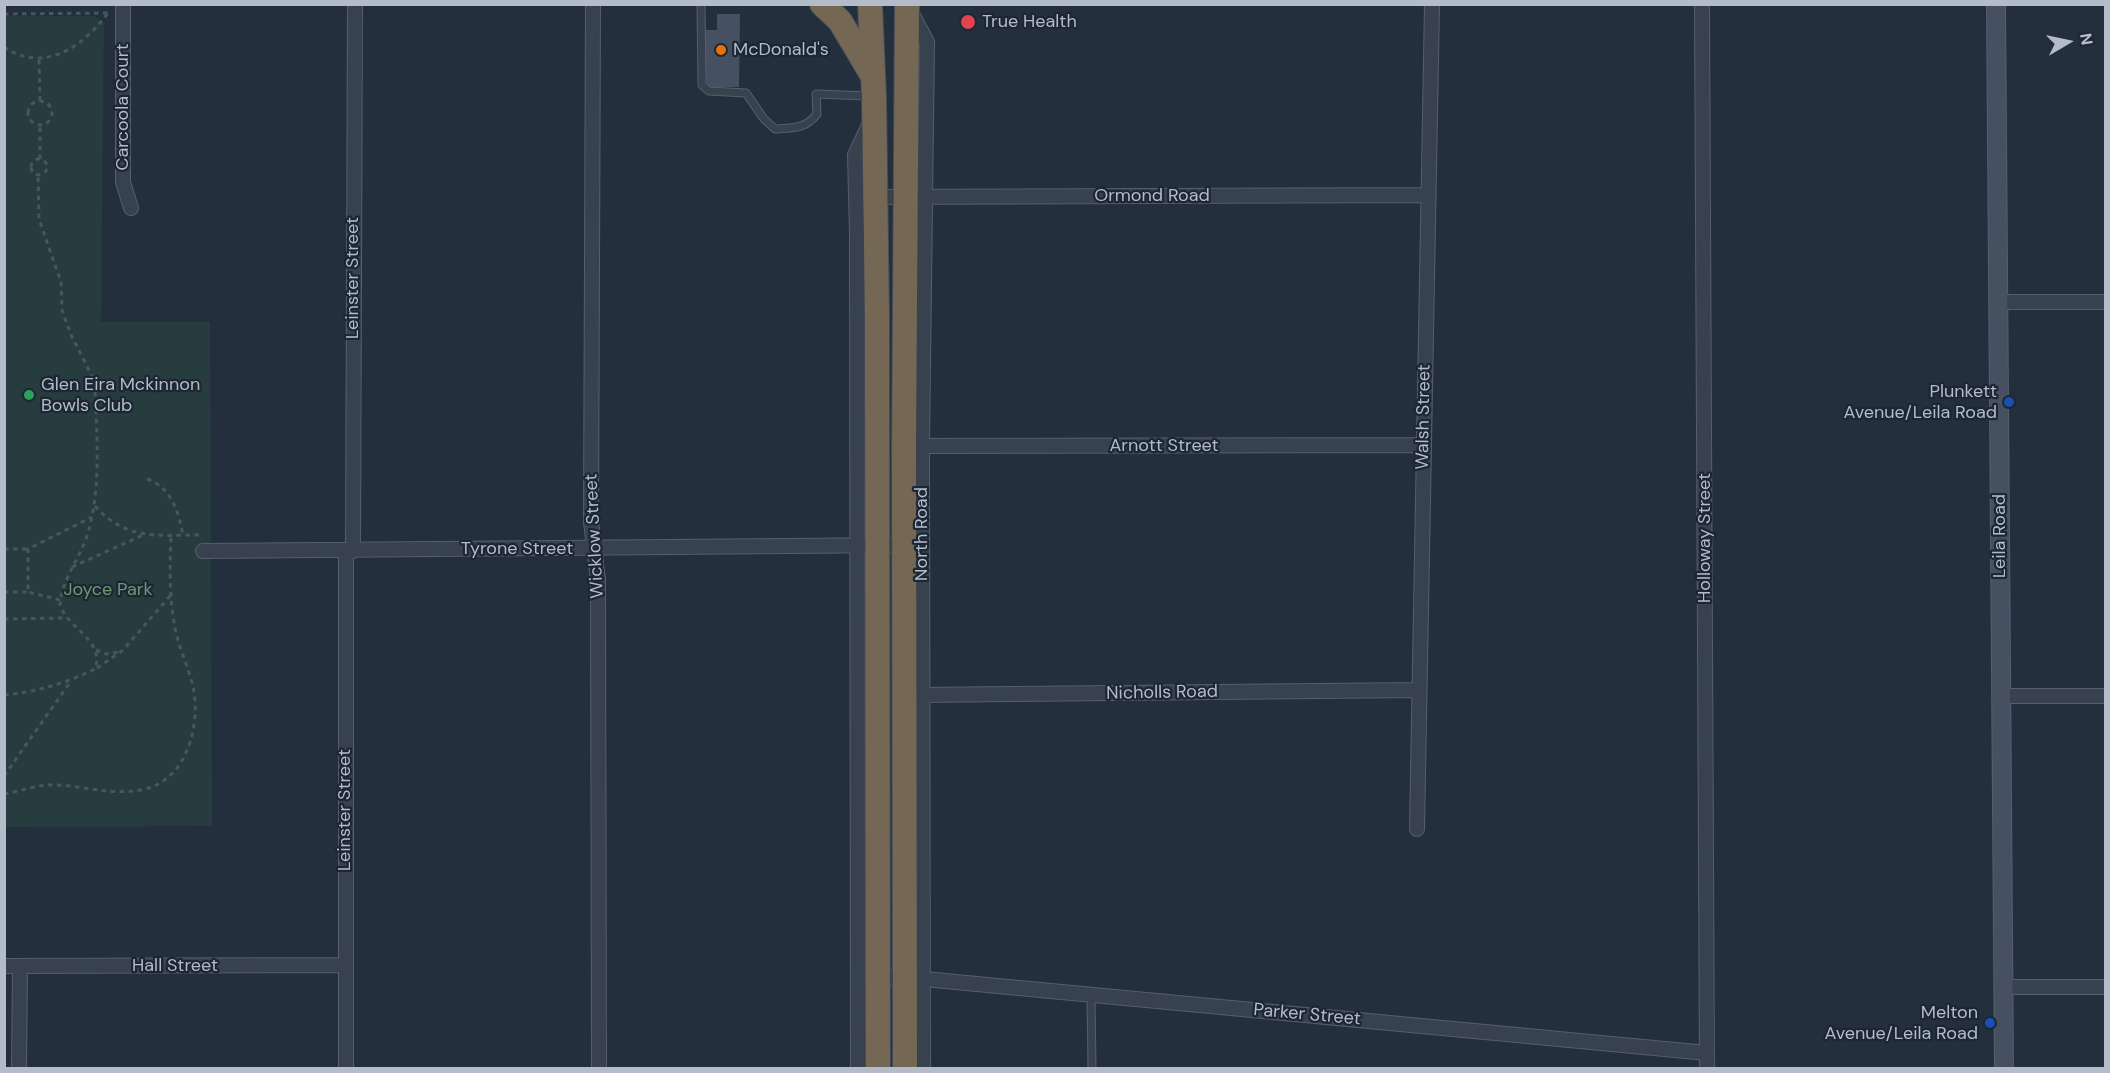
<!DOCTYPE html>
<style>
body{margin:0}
#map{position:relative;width:2110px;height:1073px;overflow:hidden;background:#242f3e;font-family:"DM Sans",sans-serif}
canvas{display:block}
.frame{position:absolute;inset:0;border:6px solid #b4bcc9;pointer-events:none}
.north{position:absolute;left:2038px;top:12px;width:60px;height:60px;-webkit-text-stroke:4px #1d2633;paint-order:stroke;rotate:81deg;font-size:16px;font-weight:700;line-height:24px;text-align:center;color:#b4bcc9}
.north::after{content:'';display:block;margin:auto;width:21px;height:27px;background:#b4bcc9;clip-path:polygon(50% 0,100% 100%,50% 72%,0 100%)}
</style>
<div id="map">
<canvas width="2110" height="1073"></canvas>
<div class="frame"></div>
<div class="north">N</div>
</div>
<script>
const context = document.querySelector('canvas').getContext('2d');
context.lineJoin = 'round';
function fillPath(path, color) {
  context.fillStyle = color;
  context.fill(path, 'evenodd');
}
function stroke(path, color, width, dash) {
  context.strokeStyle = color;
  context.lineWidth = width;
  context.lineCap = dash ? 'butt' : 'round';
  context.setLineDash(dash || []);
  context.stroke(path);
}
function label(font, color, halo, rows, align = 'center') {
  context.font = font + ' "DM Sans",sans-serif';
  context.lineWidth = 4.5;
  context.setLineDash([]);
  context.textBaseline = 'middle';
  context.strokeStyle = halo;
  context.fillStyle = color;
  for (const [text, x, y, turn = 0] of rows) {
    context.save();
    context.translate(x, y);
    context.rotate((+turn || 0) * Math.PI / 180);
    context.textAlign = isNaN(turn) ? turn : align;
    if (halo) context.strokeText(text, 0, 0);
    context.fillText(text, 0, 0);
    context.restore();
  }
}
const green = new Path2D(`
 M 5,16 L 94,16 L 104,23 L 101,322 L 210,322 L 212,826 L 5,827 Z`);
const building = new Path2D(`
 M 717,14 L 740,14 L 739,87 L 708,87 L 704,73 L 704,30 L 717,30 Z`);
const path = new Path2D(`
 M 4,14 L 108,13
 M 4,47 C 44,74 83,47 108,13
 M 39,60 L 40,101
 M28 113a12 12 0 1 1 24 0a12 12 0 1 1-24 0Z
 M 40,159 L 40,125
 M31 167a8 8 0 1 1 16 0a8 8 0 1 1-16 0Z
 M 147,479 C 172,488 178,511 183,535
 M 95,506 C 126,541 159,535 201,535
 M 4,549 L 28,549
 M 72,567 L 143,535
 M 4,592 L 28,592
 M 60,600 L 28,592 L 28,549 L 92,517
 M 4,619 L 61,618 L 64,614
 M 96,650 L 106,654 L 120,652
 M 97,668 L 122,651 L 171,595
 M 4,695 C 37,692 66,683 95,669 C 105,640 68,629 60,605 C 62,578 80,559 88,533 C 101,488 97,438 95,391 L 93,378 L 71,335 L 62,310 L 61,282 L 39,219 L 38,175
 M 4,776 L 71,681
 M 4,794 C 21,791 42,783 59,785 C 88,787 115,796 145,789 C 185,780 200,729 194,692 C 190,668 177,646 174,622 C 169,594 170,564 171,535`);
const lane = new Path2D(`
 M 701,4 L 702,85 L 709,91 L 746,93 L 764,119 L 775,129 C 792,128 806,129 817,114 L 816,94 L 869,96
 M 1091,995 L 1092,1068`);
const street = new Path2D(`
 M 123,4 L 123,182 L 131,208
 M 593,4 L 591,522 L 598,580 L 599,1068
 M 1702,4 L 1707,1068
 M 911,12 L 927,42 L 922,446 L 923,1068
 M 876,197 L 1429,195
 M 1998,302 L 2106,302
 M 913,446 L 1424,445
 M 203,551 L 904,545
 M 346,551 L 346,1068
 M 353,551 L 355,4
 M 914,695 L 1419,690
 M 2002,696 L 2106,696
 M 1417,829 L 1432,4
 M 4,966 L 345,965
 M 877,977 L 924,979 L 1707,1053
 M 2003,987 L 2106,987
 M 19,1068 L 20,966
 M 858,1068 L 857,234 L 855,155 L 870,123`);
const secondary = new Path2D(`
 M 1996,4 L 2004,1068`);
const highway = new Path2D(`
 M 822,4 L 840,21 L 871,73
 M 870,4 L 874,97 L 877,315 L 878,1068
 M 905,1068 L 904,446 L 907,4`);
const markers = [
 [968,22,8,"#e0444e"],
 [721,50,6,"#e8710a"],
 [29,395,6,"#2e9e5b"],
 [2009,402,6,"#1a4fb4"],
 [1990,1023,6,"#1a4fb4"]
];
const poiNames = [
 ["True Health",982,22],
 ["McDonald's",733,50],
 ["Glen Eira Mckinnon",41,385],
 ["Bowls Club",41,406],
 ["Plunkett",1997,392,"right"],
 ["Avenue/Leila Road",1997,413,"right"],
 ["Melton",1978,1013,"right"],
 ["Avenue/Leila Road",1978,1034,"right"]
];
const streetNames = [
 ["Carcoola Court",123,107,-90],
 ["Ormond Road",1152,196],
 ["Leinster Street",353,278,-90],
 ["Walsh Street",1424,417,-89],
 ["Arnott Street",1164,446],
 ["North Road",922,534,-90],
 ["Wicklow Street",595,536,-93],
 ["Leila Road",2000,536,-90],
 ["Holloway Street",1705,538,-90],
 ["Tyrone Street",517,549],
 ["Nicholls Road",1162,693,-1],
 ["Leinster Street",345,810,-90],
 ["Hall Street",175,966],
 ["Parker Street",1307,1015,5]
];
const parkNames = [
 ["Joyce Park",108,590]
];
fillPath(green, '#263c3f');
fillPath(building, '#455162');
stroke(lane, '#565f6c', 9);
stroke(street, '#565f6c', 16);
stroke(secondary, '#565f6c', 20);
stroke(highway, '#434c59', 26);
stroke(path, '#44595c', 3, [4.5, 4.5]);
stroke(lane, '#38414e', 7);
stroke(street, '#38414e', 14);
stroke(secondary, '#465061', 18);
stroke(highway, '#746855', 24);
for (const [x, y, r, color] of markers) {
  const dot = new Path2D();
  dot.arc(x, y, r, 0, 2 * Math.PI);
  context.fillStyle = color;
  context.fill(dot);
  stroke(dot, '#1d2633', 2);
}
label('18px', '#b4bcc9', '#1d2633', poiNames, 'left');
label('18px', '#b4bcc9', '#1d2633', streetNames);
label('18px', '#6b9a76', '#1d2633', parkNames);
</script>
